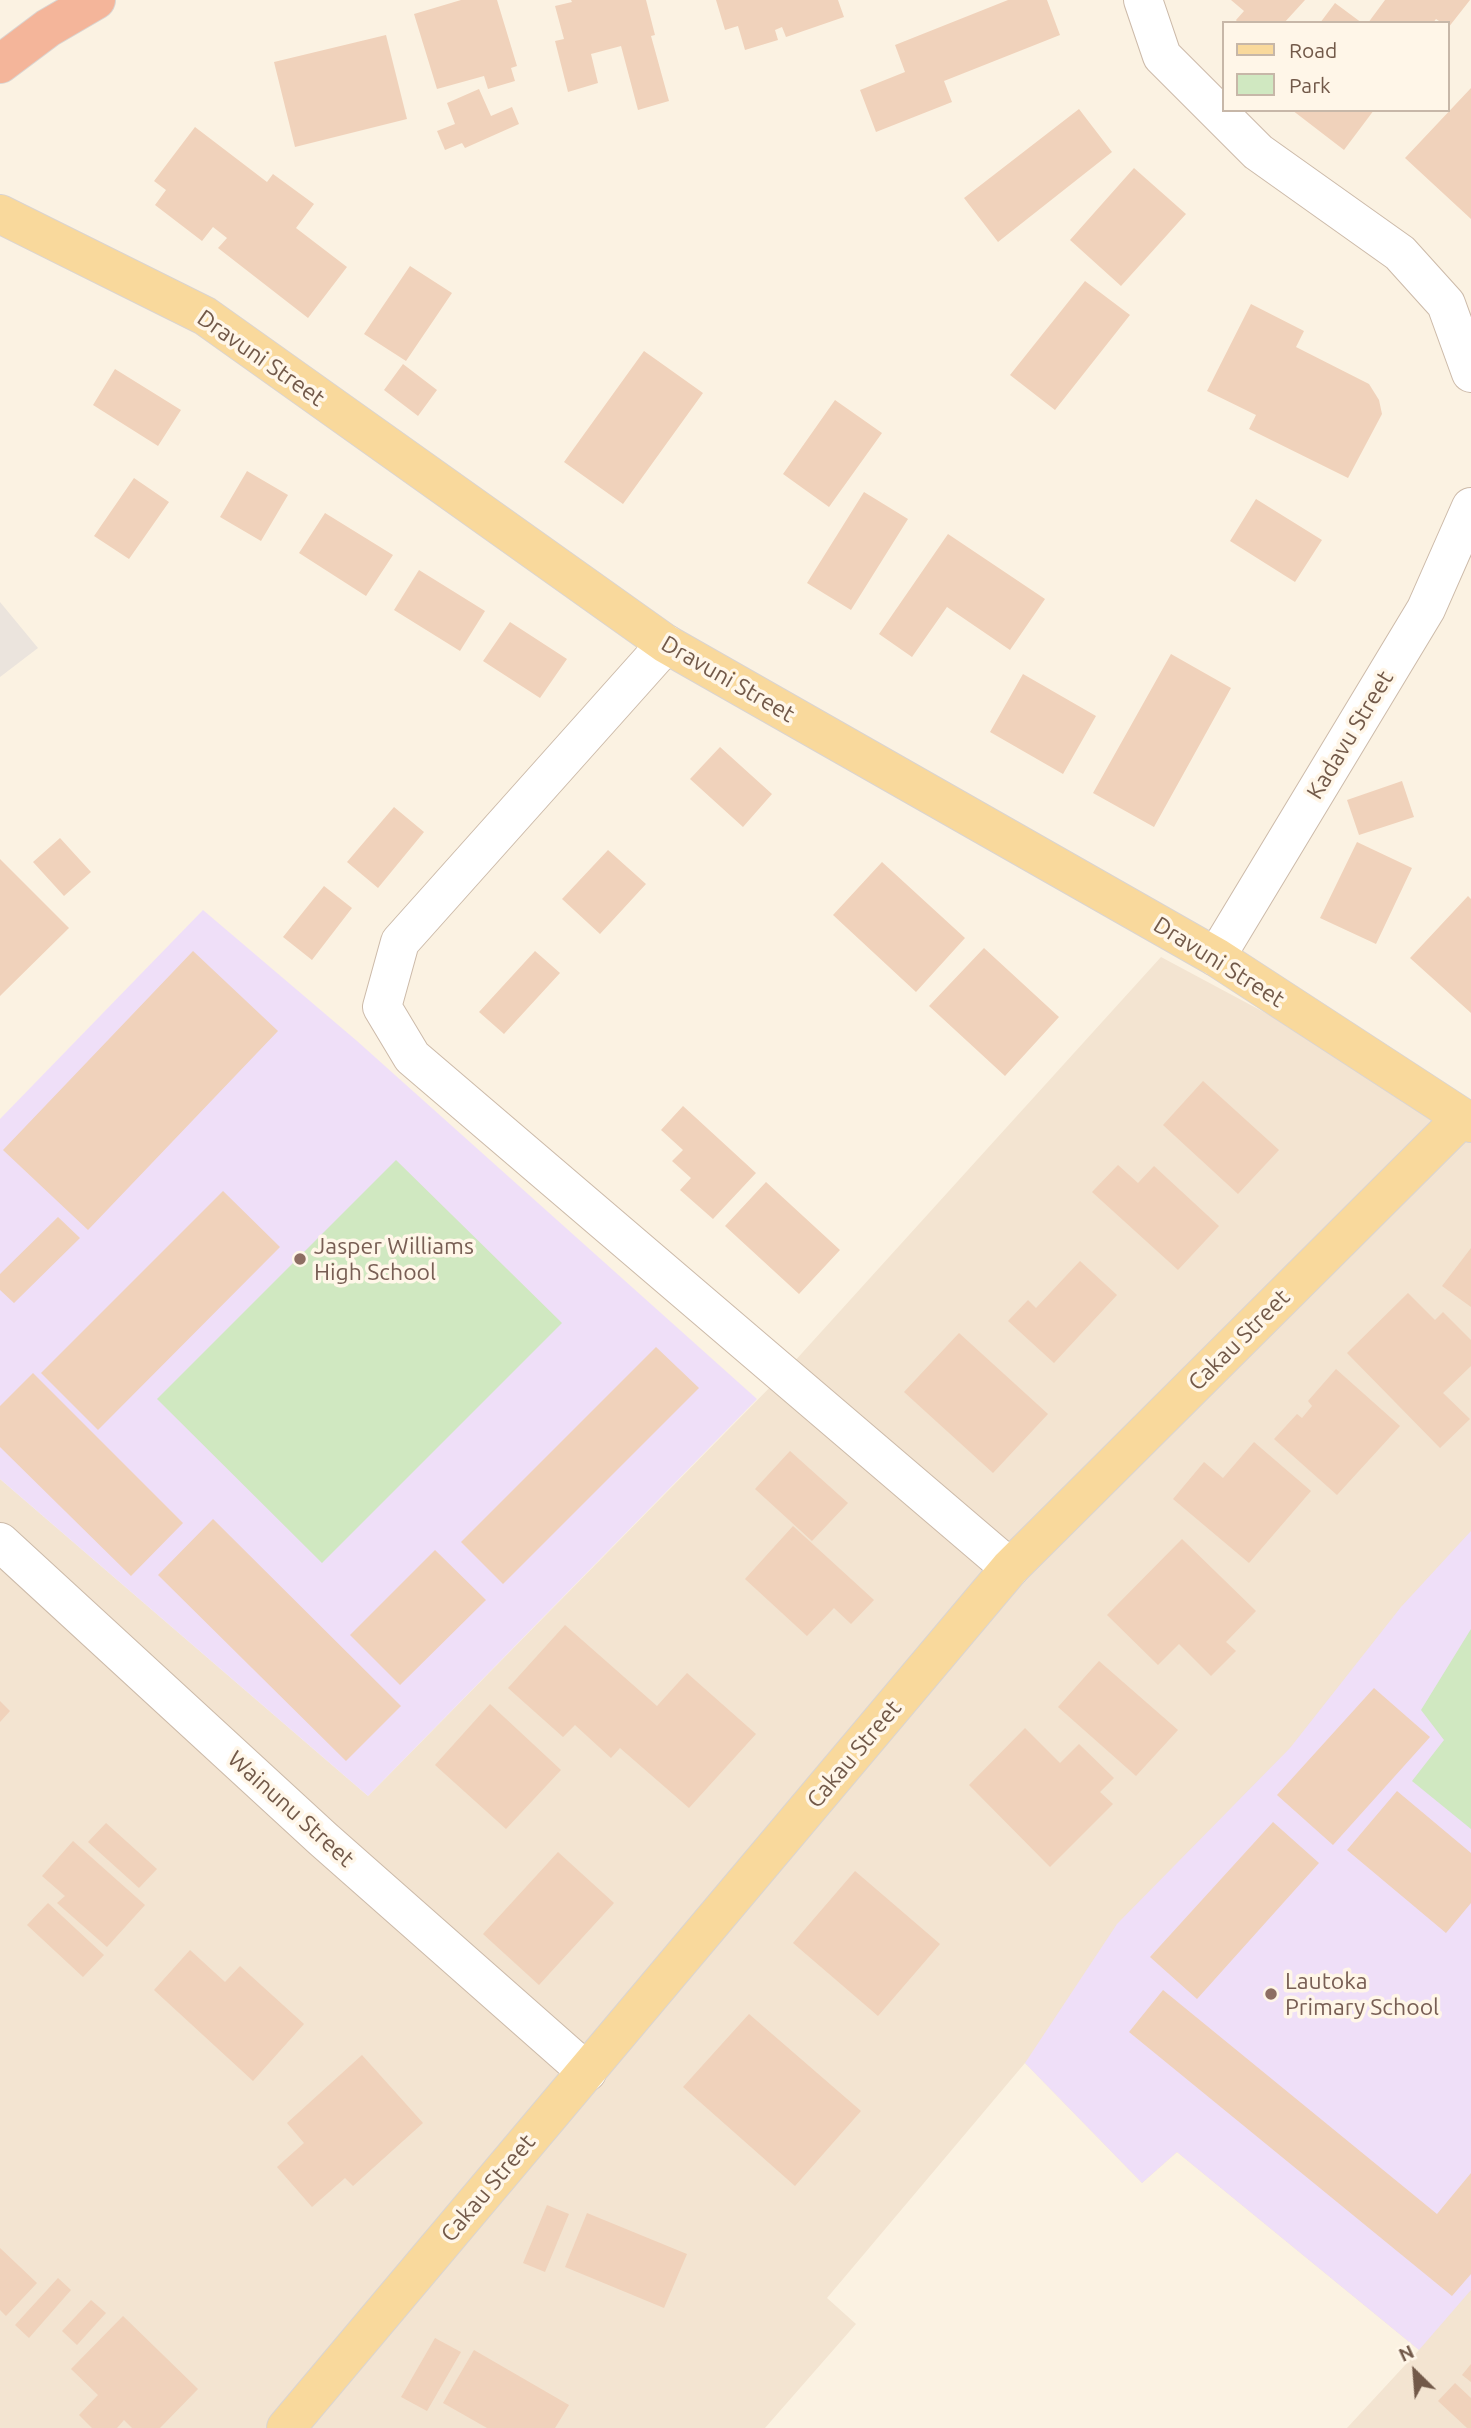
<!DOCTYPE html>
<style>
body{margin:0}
#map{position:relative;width:1471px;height:2428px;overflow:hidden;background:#fbf2e2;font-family:Ubuntu,sans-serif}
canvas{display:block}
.legend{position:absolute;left:1222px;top:21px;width:228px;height:91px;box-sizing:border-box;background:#fff6e8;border:2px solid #c7b7a8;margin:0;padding:9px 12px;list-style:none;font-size:21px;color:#725949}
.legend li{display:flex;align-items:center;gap:14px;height:35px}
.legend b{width:35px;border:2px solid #c7b7a8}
.north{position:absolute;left:1380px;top:2337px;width:70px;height:70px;-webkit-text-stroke:5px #fff6e8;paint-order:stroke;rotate:335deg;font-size:19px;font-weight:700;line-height:28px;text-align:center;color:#725949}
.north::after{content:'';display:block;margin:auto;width:24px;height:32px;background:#725949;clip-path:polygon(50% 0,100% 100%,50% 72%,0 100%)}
</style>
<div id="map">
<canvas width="1471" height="2428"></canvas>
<ul class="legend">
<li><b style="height:9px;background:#f9d99c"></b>Road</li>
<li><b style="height:19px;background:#d0e8c1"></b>Park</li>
</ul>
<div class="north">N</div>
</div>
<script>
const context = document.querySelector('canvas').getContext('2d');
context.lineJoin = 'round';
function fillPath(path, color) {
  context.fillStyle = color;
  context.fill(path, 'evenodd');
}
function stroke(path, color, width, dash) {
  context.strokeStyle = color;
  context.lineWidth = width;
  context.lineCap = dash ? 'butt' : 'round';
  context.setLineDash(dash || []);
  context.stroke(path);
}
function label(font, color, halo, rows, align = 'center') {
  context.font = font + ' Ubuntu,sans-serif';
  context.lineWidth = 7;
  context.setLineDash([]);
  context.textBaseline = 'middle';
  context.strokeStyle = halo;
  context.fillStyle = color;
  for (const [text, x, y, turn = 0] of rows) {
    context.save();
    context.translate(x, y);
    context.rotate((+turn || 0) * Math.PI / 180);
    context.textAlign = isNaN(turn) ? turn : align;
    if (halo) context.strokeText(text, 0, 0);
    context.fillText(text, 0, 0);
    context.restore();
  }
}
const residential = new Path2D(`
 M 1161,957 L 1471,1123 L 1471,2428 L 1347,2428 L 1419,2350 L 1177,2152 L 1142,2183 L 1025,2063 L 827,2298 L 856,2324 L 765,2428 L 0,2428 L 0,1479 L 368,1796 L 783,1374 Z`);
const industrial = new Path2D(`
 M 0,602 L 38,648 L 0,677 Z`);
const education = new Path2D(`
 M 203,910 L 357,1041 L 757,1399 L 368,1796 L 0,1479 L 0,1119 Z
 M 1471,1531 L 1471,2290 L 1419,2350 L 1177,2152 L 1142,2183 L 1025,2063 L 1117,1924 L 1290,1748 L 1401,1607 Z`);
const green = new Path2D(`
 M 396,1160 L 562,1323 L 322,1563 L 157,1399 Z
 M 1471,1629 L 1471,1829 L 1412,1781 L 1444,1740 L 1421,1710 Z`);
const building = new Path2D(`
 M 461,0 L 497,0 L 517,66 L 511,68 L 515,81 L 488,89 L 484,76 L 437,89 L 414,14 Z
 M 571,0 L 646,0 L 655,35 L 651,36 L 669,101 L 638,110 L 621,46 L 591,54 L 598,83 L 568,92 L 555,41 L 564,39 L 555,6 L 572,2 Z
 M 716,0 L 838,0 L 844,17 L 786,37 L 782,27 L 775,30 L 778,40 L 745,50 L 738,26 L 725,30 Z
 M 1008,0 L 1047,0 L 1060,35 L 944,81 L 952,102 L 876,132 L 860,90 L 905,72 L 895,45 Z
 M 1231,0 L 1305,0 L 1284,23 L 1238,23 L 1236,20 L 1244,11 Z
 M 1385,0 L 1470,0 L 1448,28 L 1448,23 L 1442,23 L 1436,19 L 1433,23 L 1368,23 Z
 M 1335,3 L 1362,23 L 1320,23 Z
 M 386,35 L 407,119 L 295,147 L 274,62 Z
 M 1471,88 L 1471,219 L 1405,158 Z
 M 479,89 L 491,116 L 512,107 L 519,124 L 465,148 L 462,143 L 445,150 L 437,131 L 455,124 L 447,103 Z
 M 1079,109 L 1112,152 L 998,242 L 964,198 Z
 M 1292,110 L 1374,110 L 1344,150 Z
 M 195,127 L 267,182 L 273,174 L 314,204 L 296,228 L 347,267 L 308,318 L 218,248 L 227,238 L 213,227 L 202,241 L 155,205 L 166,190 L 154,181 Z
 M 1134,168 L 1186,214 L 1121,286 L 1070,240 Z
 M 410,266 L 452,293 L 406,361 L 364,334 Z
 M 1085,281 L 1130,315 L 1055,410 L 1010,375 Z
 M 1251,304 L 1304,331 L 1296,347 L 1369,384 L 1379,400 L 1382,414 L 1348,478 L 1249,429 L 1256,415 L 1207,391 Z
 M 644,351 L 703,393 L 623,504 L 564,462 Z
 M 403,364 L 437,390 L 418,416 L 384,390 Z
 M 115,369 L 181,410 L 158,446 L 93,405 Z
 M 835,400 L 882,433 L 829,507 L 783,474 Z
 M 247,471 L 288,495 L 261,541 L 220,517 Z
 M 134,478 L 169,502 L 129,559 L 94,536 Z
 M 864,492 L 908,519 L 851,610 L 807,583 Z
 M 1256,499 L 1322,540 L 1295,582 L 1230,541 Z
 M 325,513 L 393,555 L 366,596 L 299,553 Z
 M 948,534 L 1045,599 L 1010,650 L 947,607 L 912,657 L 879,634 Z
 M 419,570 L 485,611 L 460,651 L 394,610 Z
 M 510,622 L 567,659 L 540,698 L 483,661 Z
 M 1171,654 L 1231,688 L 1154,827 L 1093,793 Z
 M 1023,674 L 1096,716 L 1063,774 L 990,732 Z
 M 720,747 L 772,794 L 743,827 L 690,779 Z
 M 1402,781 L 1414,817 L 1359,835 L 1347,800 Z
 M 394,807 L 424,832 L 378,888 L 347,862 Z
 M 60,838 L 91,872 L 64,896 L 33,862 Z
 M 1357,842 L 1412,868 L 1376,944 L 1320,918 Z
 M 608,850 L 646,884 L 600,934 L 562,899 Z
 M 0,859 L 69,928 L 0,996 Z
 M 882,862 L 965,938 L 916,992 L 833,915 Z
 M 324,886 L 352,908 L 312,960 L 283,937 Z
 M 1468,896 L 1471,899 L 1471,1013 L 1410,958 Z
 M 984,948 L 1059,1017 L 1005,1076 L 929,1006 Z
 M 193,951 L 278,1031 L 88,1230 L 3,1150 Z
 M 535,951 L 560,973 L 504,1034 L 479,1012 Z
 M 1203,1081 L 1279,1150 L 1238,1194 L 1163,1125 Z
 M 683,1106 L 756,1173 L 713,1219 L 680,1190 L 691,1178 L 672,1161 L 683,1150 L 661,1130 Z
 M 1118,1165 L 1138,1183 L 1154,1166 L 1219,1226 L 1178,1270 L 1092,1192 Z
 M 766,1182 L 840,1250 L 799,1294 L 725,1226 Z
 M 223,1191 L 280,1247 L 98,1430 L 41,1373 Z
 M 58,1217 L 80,1238 L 14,1303 L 0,1290 L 0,1274 Z
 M 1471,1248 L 1471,1307 L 1442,1286 Z
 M 1080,1261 L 1117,1295 L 1054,1363 L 1008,1321 L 1028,1300 L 1036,1308 Z
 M 1408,1293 L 1435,1320 L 1443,1312 L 1471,1340 L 1471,1366 L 1443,1393 L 1470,1419 L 1440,1448 L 1347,1353 Z
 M 959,1333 L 1048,1414 L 993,1473 L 904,1392 Z
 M 656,1347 L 699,1388 L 503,1584 L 461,1542 Z
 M 1336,1369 L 1400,1426 L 1337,1495 L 1274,1439 L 1297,1414 L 1302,1418 L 1312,1406 L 1308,1401 Z
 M 33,1373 L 183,1523 L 131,1576 L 0,1447 L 0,1406 Z
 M 1254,1442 L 1311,1491 L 1249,1563 L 1173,1499 L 1204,1462 L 1223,1478 Z
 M 790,1451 L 848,1503 L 812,1541 L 755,1489 Z
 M 213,1519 L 401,1706 L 346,1761 L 158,1575 Z
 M 793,1526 L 874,1600 L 851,1624 L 834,1608 L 807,1636 L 745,1579 Z
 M 1182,1539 L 1256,1611 L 1226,1642 L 1236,1651 L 1211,1676 L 1179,1644 L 1158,1665 L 1107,1615 Z
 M 435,1550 L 486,1600 L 400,1685 L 350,1635 Z
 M 565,1625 L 657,1706 L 687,1673 L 756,1734 L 689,1808 L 620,1748 L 611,1758 L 575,1725 L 563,1737 L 508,1688 Z
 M 1099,1661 L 1178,1730 L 1136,1776 L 1058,1707 Z
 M 1374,1688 L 1430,1737 L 1333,1845 L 1277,1795 Z
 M 0,1701 L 10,1711 L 0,1722 Z
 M 490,1704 L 561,1770 L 506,1829 L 435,1765 Z
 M 1025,1728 L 1060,1763 L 1079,1744 L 1114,1778 L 1100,1792 L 1113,1804 L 1050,1867 L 969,1785 Z
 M 1397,1791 L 1471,1853 L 1471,1903 L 1446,1933 L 1347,1850 Z
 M 1273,1822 L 1319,1863 L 1197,1999 L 1150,1957 Z
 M 106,1823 L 157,1869 L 139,1888 L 88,1842 Z
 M 73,1841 L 145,1905 L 107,1947 L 57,1903 L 65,1896 L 42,1876 Z
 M 558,1852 L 614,1903 L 539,1985 L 483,1934 Z
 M 855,1871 L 940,1944 L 878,2016 L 793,1943 Z
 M 48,1903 L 104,1955 L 83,1977 L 27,1925 Z
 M 190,1950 L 225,1982 L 240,1966 L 304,2024 L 253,2081 L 154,1990 Z
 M 1163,1990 L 1437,2214 L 1471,2173 L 1471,2274 L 1452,2296 L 1129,2032 Z
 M 749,2014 L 861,2111 L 795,2186 L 683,2087 Z
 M 362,2055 L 423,2123 L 353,2186 L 345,2178 L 312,2207 L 277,2167 L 304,2143 L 287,2123 Z
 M 547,2205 L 569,2214 L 545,2272 L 523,2263 Z
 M 587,2213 L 687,2254 L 664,2308 L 565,2267 Z
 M 0,2248 L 37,2283 L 6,2316 L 0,2310 Z
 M 58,2278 L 71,2290 L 29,2338 L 15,2325 Z
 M 91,2300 L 106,2313 L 77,2345 L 62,2331 Z
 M 123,2316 L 198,2389 L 160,2428 L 132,2428 L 124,2420 L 117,2428 L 92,2428 L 79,2415 L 98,2395 L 71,2369 Z
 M 435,2338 L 461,2352 L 427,2411 L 401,2397 Z
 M 474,2350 L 569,2405 L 555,2428 L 487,2428 L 443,2403 Z
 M 1471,2364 L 1471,2382 L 1462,2375 Z
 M 1455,2383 L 1471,2398 L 1471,2428 L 1467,2428 L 1438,2401 Z`);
const minor = new Path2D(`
 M 1143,0 L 1162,56 L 1258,152 L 1400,253 L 1446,304 L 1471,373
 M 666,644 L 400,942 L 382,1007 L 412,1057 L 1010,1568
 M 1216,957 L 1426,609 L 1471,507
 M 0,1542 L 323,1839 L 587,2072`);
const major = new Path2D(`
 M 0,214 L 205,316 L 666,644 L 1216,957 L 1471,1123
 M 286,2428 L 1010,1568 L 1462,1118`);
const highway = new Path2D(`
 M 0,64 L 48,28 L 96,0`);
const markers = [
 [300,1259,7,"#8d6e63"],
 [1271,1994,7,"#8d6e63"]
];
const streetNames = [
 ["Dravuni Street",261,358,35],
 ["Dravuni Street",728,679,30],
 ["Kadavu Street",1350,735,-59],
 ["Dravuni Street",1219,962,32],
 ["Cakau Street",1239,1340,-45],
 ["Cakau Street",854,1754,-50],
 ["Wainunu Street",291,1809,42],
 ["Cakau Street",488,2188,-50]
];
const educationNames = [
 ["Jasper Williams",314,1246],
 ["High School",314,1272],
 ["Lautoka",1285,1981],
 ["Primary School",1285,2007]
];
fillPath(residential, '#f3e4d1');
fillPath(industrial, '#ebe4dd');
fillPath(education, '#efdff8');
fillPath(green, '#d0e8c1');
fillPath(building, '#f0d2bb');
stroke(minor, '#ccbaa9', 40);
stroke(major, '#dad4d0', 40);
stroke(highway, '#dad4d0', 40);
stroke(minor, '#fff', 38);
stroke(major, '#f9d99c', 38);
stroke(highway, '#f4b59a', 38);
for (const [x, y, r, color] of markers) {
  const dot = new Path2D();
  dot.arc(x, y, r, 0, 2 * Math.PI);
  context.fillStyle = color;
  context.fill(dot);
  stroke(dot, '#fff6e8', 2.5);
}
label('23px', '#725949', '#fff6e8', streetNames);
label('23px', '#785e54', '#fff6e8', educationNames, 'left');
</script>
